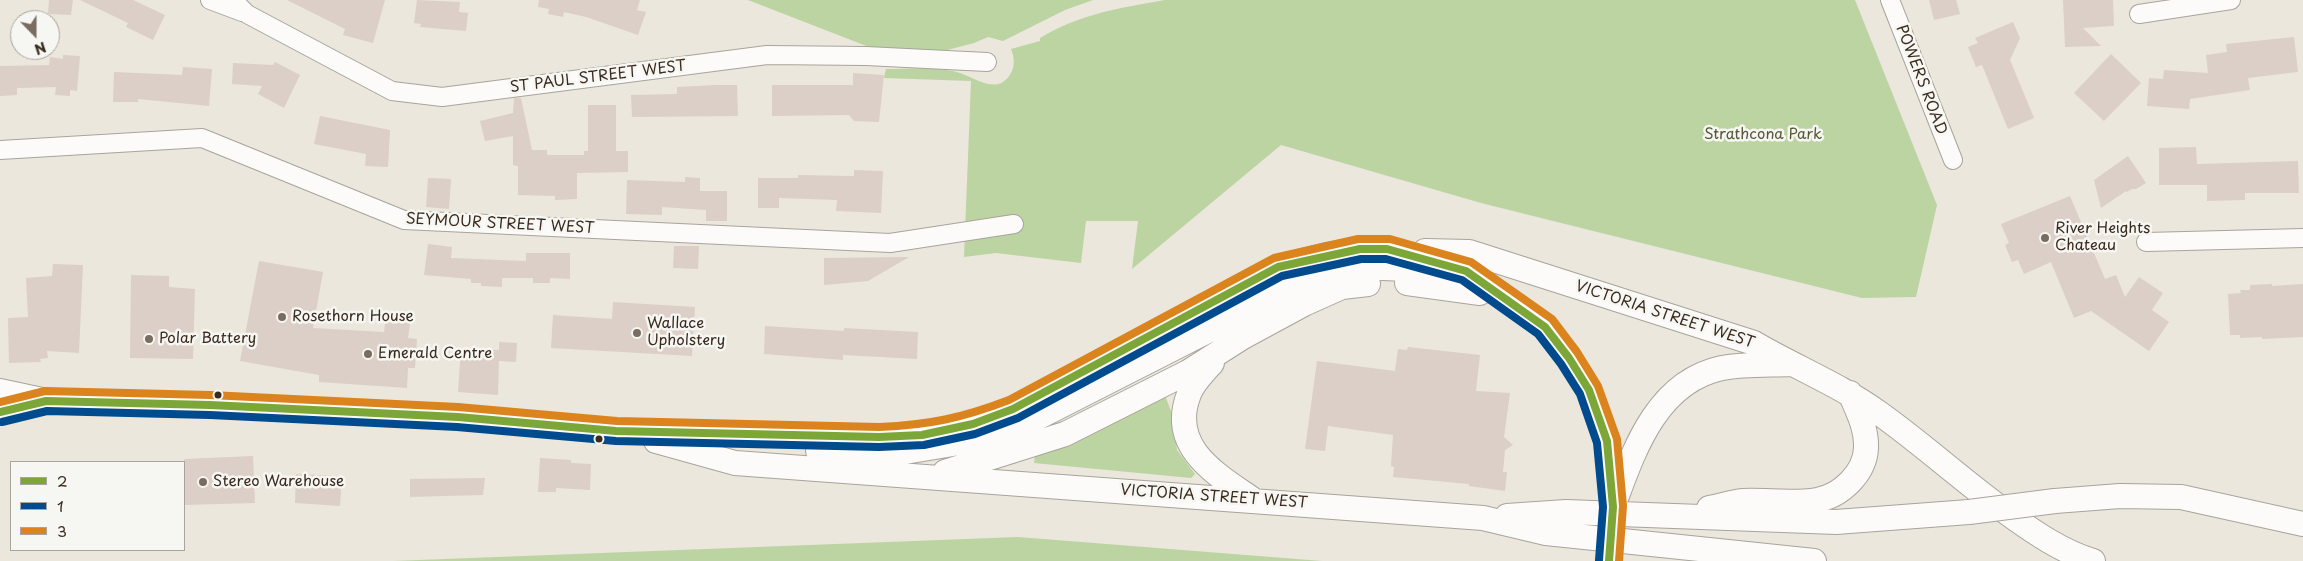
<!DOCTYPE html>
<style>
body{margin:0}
#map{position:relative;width:2303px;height:561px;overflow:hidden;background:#ebe7dc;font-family:"Playpen Sans",sans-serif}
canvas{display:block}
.legend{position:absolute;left:10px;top:461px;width:175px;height:90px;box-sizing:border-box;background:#f6f6f2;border:1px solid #aba49d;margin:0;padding:6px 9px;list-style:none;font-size:15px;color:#3b2a1e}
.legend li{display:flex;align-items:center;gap:10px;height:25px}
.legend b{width:25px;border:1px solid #aba49d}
.north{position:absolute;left:10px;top:10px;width:50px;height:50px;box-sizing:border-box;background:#f6f6f2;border:1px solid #aba49d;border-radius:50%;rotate:158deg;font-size:14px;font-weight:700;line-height:20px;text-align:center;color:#3b2a1e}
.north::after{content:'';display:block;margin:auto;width:18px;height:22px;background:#796c60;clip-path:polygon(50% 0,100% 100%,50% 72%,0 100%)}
</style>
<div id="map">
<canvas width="2303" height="561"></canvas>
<ul class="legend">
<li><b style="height:6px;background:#7ca738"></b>2</li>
<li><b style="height:6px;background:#004b8d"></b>1</li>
<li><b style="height:6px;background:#db831d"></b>3</li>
</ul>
<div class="north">N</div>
</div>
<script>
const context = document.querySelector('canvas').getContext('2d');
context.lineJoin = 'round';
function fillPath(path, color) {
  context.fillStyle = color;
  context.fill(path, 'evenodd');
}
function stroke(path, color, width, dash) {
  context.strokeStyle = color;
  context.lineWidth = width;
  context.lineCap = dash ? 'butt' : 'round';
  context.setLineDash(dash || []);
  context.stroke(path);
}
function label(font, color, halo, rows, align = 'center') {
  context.font = font + ' "Playpen Sans",sans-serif';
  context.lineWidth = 5;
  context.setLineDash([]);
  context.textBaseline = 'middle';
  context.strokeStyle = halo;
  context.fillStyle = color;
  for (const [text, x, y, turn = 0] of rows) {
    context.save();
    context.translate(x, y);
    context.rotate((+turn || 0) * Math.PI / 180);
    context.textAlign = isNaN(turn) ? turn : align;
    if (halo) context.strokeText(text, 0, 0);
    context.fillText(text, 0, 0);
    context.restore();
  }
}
const green = new Path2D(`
 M 748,0 L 1093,0 L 1065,10 L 1003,41 L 988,37 L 974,43 L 936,53 L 887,54 Z
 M 1165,0 L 1855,0 L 1937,205 L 1916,297 L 1862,298 L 1481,203 L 1281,145 L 1132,269 L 1138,221 L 1086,221 L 1081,263 L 996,253 L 964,257 L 971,81 L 884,78 L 886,69 C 908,69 932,67 953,71 C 972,74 998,100 1012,71 C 1015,64 1014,56 1011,49 L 1040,41 L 1040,38 C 1080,14 1119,8 1165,0 Z
 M 1164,393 L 1171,411 L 1177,450 L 1195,474 L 1191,478 L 1034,463 L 1035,456 Z
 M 1018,537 L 1322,561 L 393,561 Z`);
const building = new Path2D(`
 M 49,0 L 73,0 L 71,15 L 48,14 Z
 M 80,0 L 133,0 L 165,15 L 153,40 L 126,27 L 128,23 Z
 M 287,0 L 385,0 L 373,43 L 343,35 L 345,29 Z
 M 417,0 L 460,2 L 459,12 L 468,13 L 466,31 L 420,27 L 421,24 L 414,23 Z
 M 539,0 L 640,0 L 637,10 L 646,12 L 638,35 L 586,17 L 564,12 L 563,17 L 548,14 L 549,9 L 538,7 Z
 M 1929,0 L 1956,0 L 1960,14 L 1934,20 Z
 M 2063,0 L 2113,0 L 2114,26 L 2083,28 L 2101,46 L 2065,47 Z
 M 2013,22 L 2020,38 L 2010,60 L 2034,118 L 2008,129 L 1982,65 L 1976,67 L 1968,47 L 1978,43 L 1975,38 Z
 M 2294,37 L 2298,72 L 2248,78 L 2250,90 L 2190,99 L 2189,109 L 2147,106 L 2149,78 L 2163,79 L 2164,70 L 2208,73 L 2206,55 L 2227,52 L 2226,44 Z
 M 2111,54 L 2141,83 L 2104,121 L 2074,93 Z
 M 63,55 L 80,56 L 77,91 L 70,90 L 70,96 L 55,95 L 56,87 L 17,88 L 17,95 L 0,96 L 0,66 L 49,65 L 50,57 L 63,59 Z
 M 275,62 L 300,75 L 284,108 L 258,94 L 262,86 L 232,84 L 233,63 L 273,65 Z
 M 183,67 L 212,69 L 209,106 L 138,99 L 138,102 L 113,102 L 114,72 L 182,75 Z
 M 853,73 L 884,75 L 879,122 L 854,121 L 849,115 L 772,116 L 772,85 L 853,85 Z
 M 716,85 L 737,85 L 738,116 L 632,117 L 631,95 L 677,94 L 677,87 Z
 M 514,98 L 521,98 L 532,150 L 547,150 L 547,155 L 584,155 L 584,151 L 588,151 L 588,105 L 616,105 L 616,151 L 628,151 L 628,172 L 577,173 L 577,199 L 555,200 L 555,196 L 518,195 L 518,166 L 513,165 L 513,136 L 485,141 L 480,121 L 513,113 Z
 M 320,116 L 390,130 L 388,167 L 365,166 L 366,154 L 314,144 Z
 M 2196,147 L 2197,164 L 2298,161 L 2299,193 L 2245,193 L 2245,200 L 2207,201 L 2207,185 L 2159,185 L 2159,148 Z
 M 2128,156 L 2146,183 L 2136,189 L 2132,189 L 2127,192 L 2126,191 L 2101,208 L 2094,180 Z
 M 854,170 L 883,171 L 881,213 L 836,211 L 837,200 L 779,198 L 779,208 L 758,208 L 758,178 L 798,178 L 798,175 L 854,176 Z
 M 685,177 L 700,178 L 700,191 L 727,191 L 727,221 L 706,221 L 706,210 L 662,207 L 662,215 L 626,214 L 627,180 L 685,182 Z
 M 428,178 L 451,179 L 449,209 L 426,207 Z
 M 2070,196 L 2105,279 L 2116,275 L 2125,297 L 2139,277 L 2163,293 L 2152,310 L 2169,322 L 2149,351 L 2091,311 L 2074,318 L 2051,262 L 2024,274 L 2018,260 L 2012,262 L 2005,245 L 2009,243 L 2001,224 Z
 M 428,244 L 452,247 L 451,258 L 526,261 L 526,253 L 570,253 L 570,279 L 550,278 L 550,283 L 533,283 L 533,278 L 502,278 L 502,287 L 481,286 L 481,283 L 471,283 L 471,279 L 424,275 Z
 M 674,246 L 699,246 L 698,269 L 673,268 Z
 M 909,257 L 868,281 L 824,285 L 824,258 Z
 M 259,261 L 323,272 L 313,328 L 384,332 L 386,315 L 411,317 L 408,338 L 417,339 L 415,368 L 408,368 L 407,388 L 319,382 L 319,375 L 240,361 Z
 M 53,264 L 83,265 L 79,353 L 47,351 L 48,358 L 40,359 L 41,362 L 9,363 L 8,318 L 28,317 L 26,278 L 52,276 Z
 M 131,275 L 169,276 L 169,287 L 195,289 L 193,359 L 130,358 Z
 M 2272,284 L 2272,286 L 2303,284 L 2303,337 L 2262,339 L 2262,337 L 2240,338 L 2240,335 L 2230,335 L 2228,294 L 2241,293 L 2240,290 L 2250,290 L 2250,285 Z
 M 613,302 L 695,307 L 692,356 L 551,348 L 553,315 L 612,319 Z
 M 765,326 L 844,331 L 844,328 L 918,332 L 917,359 L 843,355 L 843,360 L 764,354 Z
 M 499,342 L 517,343 L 516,362 L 499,361 L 498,395 L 458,392 L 461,348 L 499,350 Z
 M 1408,347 L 1480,355 L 1476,391 L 1510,393 L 1504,437 L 1513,445 L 1505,450 L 1503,472 L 1507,472 L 1505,491 L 1469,486 L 1469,484 L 1393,477 L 1394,467 L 1391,466 L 1393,435 L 1328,426 L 1325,451 L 1305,449 L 1317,361 L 1395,371 L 1398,349 L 1407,350 Z
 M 253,456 L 255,503 L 184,505 L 184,459 Z
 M 540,458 L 571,460 L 571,463 L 591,464 L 590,490 L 556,488 L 556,492 L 538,492 Z
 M 296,474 L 342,476 L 340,506 L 295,503 Z
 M 485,478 L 483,495 L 410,497 L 410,479 Z`);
const minor = new Path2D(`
 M 210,0 L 242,12
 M 233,0 L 247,14 L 392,91 L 442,97 L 767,55 L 866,56 L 987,62
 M 1890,0 L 1953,160
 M 2139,14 L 2231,0
 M 0,150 L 202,138 L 404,220 L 890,243 L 1014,224
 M 2146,242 L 2303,238`);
const secondary = new Path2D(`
 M 1425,251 L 1469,252 L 1754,343 C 1795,367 1840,385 1879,413 C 1924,445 1965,483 2010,515 C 2035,533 2063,552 2093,561
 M 1407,283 L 1480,293
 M 1212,363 C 1204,372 1193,383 1189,394 C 1168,447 1216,474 1252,499
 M 0,391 L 42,400
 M 0,412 L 46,401 L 210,405 L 458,417 L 616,431 L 879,437 L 922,435 L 973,424 L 1013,409 L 1278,267 L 1326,255 L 1360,249 L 1387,249 L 1466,271 L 1510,301 L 1545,327 L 1569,358 L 1589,390 L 1607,441 L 1611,469 L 1613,507
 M 656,441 L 735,463 L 1483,518 L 1546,533 L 1814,561
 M 818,451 L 881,456 L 977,440 L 1031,421 L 1292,288 C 1335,273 1381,259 1427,275
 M 945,472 L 1065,434 L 1188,372 L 1243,337 L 1304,304 L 1342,287 L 1368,284
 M 1617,496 C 1636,444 1660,381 1722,368 C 1744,364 1768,365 1791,364
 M 2055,501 L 2120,496 L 2181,497 L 2303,524
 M 1709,508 C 1720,506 1732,502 1743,501 C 1767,500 1793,504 1817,500 C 1841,496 1865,473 1866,448 C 1867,428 1857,410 1850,393
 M 1507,516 L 1566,512 L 1836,522 L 1969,512`);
const secondaryBridge = new Path2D(`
 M 1969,512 L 2055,501
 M 1609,561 L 1613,507`);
const bus1 = new Path2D(`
 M 0,412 L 46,401 L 210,405 L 458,417 L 616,431 L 879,437 L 922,435 L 973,424 L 1013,409 L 1278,267 L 1360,249 L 1387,249 L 1466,271 L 1545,327 L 1569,358 L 1589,390 L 1607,441 L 1613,507 L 1609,561`);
const bus2 = new Path2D(`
 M 2,422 L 47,411 L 210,415 L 457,427 L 616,441 L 879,447 L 924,445 L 975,434 L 1018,418 L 1282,276 L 1361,259 L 1386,259 L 1462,280 L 1538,334 L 1561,364 L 1580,394 L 1597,443 L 1603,507 L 1599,560`);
const bus3 = new Path2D(`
 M 0,402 L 45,391 L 210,395 L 458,407 L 617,421 L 879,427 C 929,425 962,418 1009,400 L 1274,258 L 1358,239 L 1390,239 L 1471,262 L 1552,319 L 1577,352 L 1598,386 L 1617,439 L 1623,506 L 1619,561`);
const markers = [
 [2045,238,5,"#796c60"],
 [282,317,5,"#796c60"],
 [637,333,5,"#796c60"],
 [149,339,5,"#796c60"],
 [368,354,5,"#796c60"],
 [218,395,4.5,"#3b2a1e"],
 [599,439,4.5,"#3b2a1e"],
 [203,482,5,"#796c60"]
];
const streetNames = [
 ["ST PAUL STREET WEST",598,77,-7],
 ["POWERS ROAD",1921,80,69],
 ["SEYMOUR STREET WEST",500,224,3],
 ["VICTORIA STREET WEST",1665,315,18],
 ["VICTORIA STREET WEST",1214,497,4]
];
const parkNames = [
 ["Strathcona Park",1763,135]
];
const poiNames = [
 ["River Heights",2055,229],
 ["Chateau",2055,246],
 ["Rosethorn House",292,317],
 ["Wallace",647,324],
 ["Upholstery",647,341],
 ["Polar Battery",159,339],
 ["Emerald Centre",378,354],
 ["Stereo Warehouse",213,482]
];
fillPath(green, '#bcd4a2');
fillPath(building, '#dccfc8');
stroke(minor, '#a8a49c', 20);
stroke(secondary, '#a8a49c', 26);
stroke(minor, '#fcfbfa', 18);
stroke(secondary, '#fcfbfa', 24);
stroke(secondaryBridge, '#a8a49c', 26, []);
stroke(secondaryBridge, '#fcfbfa', 24);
stroke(bus1, '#7ca738', 8);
stroke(bus2, '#004b8d', 8);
stroke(bus3, '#db831d', 8);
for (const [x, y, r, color] of markers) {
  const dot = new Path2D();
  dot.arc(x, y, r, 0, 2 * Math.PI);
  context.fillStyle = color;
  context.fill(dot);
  stroke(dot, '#f6f6f2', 2);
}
label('15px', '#3b2a1e', '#f6f6f2', streetNames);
label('15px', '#565837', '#f6f6f2', parkNames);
label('15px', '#3b2a1e', '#f6f6f2', poiNames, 'left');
</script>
